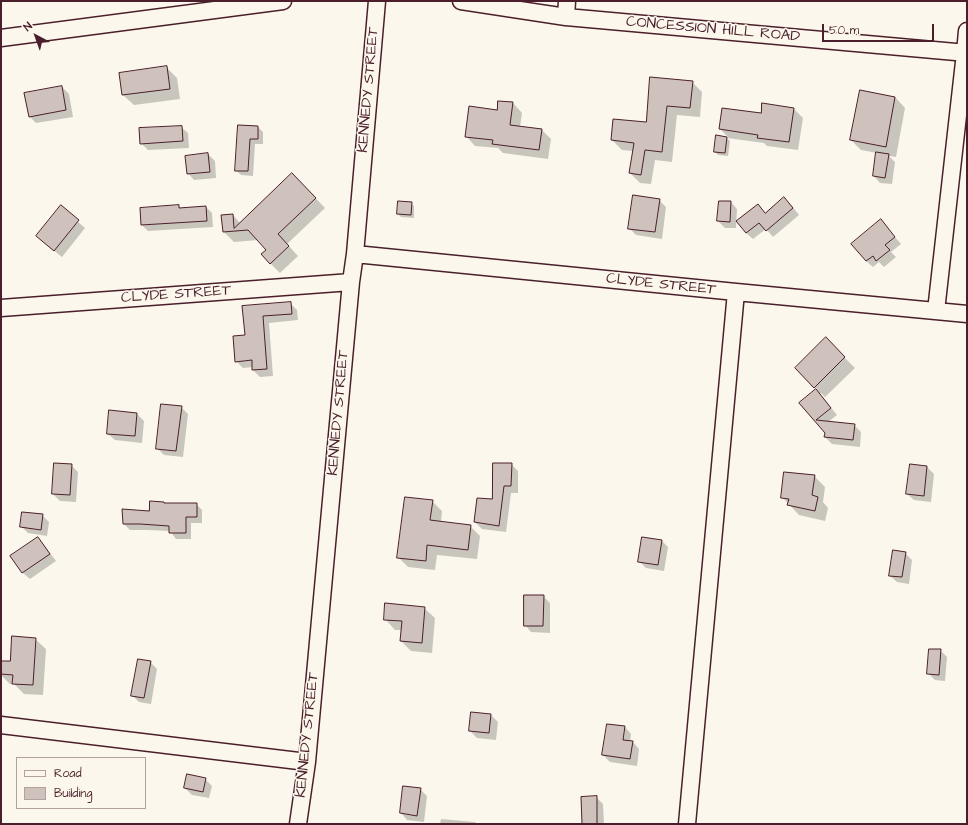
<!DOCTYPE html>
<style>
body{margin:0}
#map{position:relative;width:968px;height:825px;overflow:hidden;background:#fbf7ec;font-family:"Architects Daughter",sans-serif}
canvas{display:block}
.frame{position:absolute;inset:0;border:2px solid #4a1f2b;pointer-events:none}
.legend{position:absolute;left:16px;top:757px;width:130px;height:52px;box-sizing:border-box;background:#fbf7ec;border:1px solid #b4a19f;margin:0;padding:5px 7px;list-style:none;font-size:12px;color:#4a1f2b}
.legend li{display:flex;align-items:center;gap:8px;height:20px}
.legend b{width:20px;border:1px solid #b4a19f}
.north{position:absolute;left:16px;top:16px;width:40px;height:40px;-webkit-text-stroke:3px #fbf7ec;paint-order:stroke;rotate:319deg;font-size:11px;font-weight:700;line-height:16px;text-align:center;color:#4a1f2b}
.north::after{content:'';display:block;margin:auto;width:14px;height:18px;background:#4a1f2b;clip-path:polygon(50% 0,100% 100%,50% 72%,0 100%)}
.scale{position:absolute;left:822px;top:24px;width:112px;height:18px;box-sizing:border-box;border:2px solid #4a1f2b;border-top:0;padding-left:5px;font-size:12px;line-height:14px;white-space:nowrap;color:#4a1f2b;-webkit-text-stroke:3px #fbf7ec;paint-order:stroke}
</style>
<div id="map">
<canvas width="968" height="825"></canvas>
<div class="frame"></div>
<ul class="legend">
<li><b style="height:5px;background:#fbf7ec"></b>Road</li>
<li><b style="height:11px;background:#cfc2bc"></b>Building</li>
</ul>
<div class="north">N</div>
<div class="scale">50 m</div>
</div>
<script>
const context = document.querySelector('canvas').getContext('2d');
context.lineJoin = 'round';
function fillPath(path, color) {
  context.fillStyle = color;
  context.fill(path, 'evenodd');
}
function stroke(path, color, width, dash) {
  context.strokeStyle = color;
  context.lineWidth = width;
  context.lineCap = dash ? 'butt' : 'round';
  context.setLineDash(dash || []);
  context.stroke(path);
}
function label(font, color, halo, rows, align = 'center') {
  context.font = font + ' "Architects Daughter",sans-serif';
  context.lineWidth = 3;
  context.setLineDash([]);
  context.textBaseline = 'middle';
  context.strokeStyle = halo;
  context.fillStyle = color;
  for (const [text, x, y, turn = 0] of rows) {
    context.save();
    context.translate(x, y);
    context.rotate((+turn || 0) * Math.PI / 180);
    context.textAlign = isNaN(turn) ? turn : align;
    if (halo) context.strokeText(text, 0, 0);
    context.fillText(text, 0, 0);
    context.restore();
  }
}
const shadow = new Path2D(`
 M 166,67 L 177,78 L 180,99 L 134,105 L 123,95 L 121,74 Z
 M 692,82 L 702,92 L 700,117 L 677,115 L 672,162 L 655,160 L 651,184 L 640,183 L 630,173 L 633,151 L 622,150 L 612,140 L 647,124 Z
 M 62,87 L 69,94 L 73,117 L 36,123 L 30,117 Z
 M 860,91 L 895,97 L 905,108 L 896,157 L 889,156 L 895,162 L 892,184 L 880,183 L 874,176 L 877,153 L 861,150 L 851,140 Z
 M 513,103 L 522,113 L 520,127 L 542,130 L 551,139 L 548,159 L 503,153 L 498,148 L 475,146 L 466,136 L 498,111 Z
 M 763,105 L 794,109 L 803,118 L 798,150 L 767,146 L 764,143 L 727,138 L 730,141 L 728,156 L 718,155 L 715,152 L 717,136 L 729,138 L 720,129 L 762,115 Z
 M 239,126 L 258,127 L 263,132 L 263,144 L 255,144 L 253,176 L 241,175 L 236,170 Z
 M 181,127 L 188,133 L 189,148 L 148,150 L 141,143 Z
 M 208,154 L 215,161 L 216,178 L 194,180 L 188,173 Z
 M 302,184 L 325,208 L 287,244 L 298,256 L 280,273 L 262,255 L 268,250 L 258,240 L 234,242 L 224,232 L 233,215 L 240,223 Z
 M 659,200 L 666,207 L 662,239 L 636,235 L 629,228 Z
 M 731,202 L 737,209 L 736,228 L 725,228 L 718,221 Z
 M 411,203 L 414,206 L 414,218 L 401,217 L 398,214 Z
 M 758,205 L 766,214 L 791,205 L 799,215 L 773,237 L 766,229 L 753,239 L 746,233 Z
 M 178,206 L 181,209 L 206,207 L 212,213 L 213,227 L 148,231 L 142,225 Z
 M 61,207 L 85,228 L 62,257 L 44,243 Z
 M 881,221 L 901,244 L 891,252 L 896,257 L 884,267 L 879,262 L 873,267 L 866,261 Z
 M 290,303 L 297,310 L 298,320 L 269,323 L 273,376 L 260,377 L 253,370 L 253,367 L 243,368 L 236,361 L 246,336 L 244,307 Z
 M 826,339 L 855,368 L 825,397 L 821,393 L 820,394 L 837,415 L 828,422 L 854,425 L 861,432 L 860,447 L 832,444 L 825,437 L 826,433 L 801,403 L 817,389 L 796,368 Z
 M 181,407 L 188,414 L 183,457 L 164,455 L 157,448 Z
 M 137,414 L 144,421 L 142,443 L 115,440 L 108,434 Z
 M 511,464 L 518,471 L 518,493 L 511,493 L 506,532 L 482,529 L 475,522 L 493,500 Z
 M 71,465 L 78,472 L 76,502 L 60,501 L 53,494 Z
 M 927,467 L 934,474 L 931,502 L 914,500 L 907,494 Z
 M 814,476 L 825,487 L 823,502 L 828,508 L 825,521 L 799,515 L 782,497 Z
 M 432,501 L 442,511 L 441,523 L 470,526 L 480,536 L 477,559 L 437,555 L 435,570 L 408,567 L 399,558 Z
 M 164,503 L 165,504 L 196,504 L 202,510 L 202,523 L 191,523 L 191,539 L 176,539 L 170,531 L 147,530 L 130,530 L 124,524 L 150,512 Z
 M 42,515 L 49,522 L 47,536 L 28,533 L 21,526 Z
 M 38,538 L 44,545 L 56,561 L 30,579 L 23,573 L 12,556 Z
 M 661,540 L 668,547 L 664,571 L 646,568 L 639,561 Z
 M 905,553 L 912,560 L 909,584 L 897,582 L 890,576 Z
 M 543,596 L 550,603 L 550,633 L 531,632 L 525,625 Z
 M 424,608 L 435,618 L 432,653 L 411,651 L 401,641 L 402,630 L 395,630 L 385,619 Z
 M 35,639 L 46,649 L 43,695 L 24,694 L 14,684 L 10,684 L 1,675 L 1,662 L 11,662 Z
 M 940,650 L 947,657 L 945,681 L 935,680 L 928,673 Z
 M 150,662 L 157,669 L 151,704 L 139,702 L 132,695 Z
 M 491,715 L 498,722 L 496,740 L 477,738 L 470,731 Z
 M 625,727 L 631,734 L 630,742 L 633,742 L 639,749 L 637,766 L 610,762 L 603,755 Z
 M 205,779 L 212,786 L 209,798 L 192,795 L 185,788 Z
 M 420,789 L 427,796 L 424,822 L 407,820 L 401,813 Z
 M 596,797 L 603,804 L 604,824 L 583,824 Z
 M 441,819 L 475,822 L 477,824 L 440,824 Z`);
const building = new Path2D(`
 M 167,66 L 170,89 L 122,95 L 119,73 Z
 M 650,77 L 693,81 L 690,108 L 667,106 L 662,152 L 645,150 L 641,175 L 629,173 L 634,143 L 611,140 L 613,119 L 646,122 Z
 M 62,86 L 66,110 L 29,117 L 24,93 Z
 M 860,90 L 895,97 L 886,147 L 850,140 Z
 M 498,101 L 513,102 L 510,125 L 542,129 L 539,150 L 492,144 L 493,140 L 465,137 L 469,106 L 497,110 Z
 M 762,103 L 794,108 L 789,142 L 757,138 L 758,135 L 719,129 L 722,108 L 761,113 Z
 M 238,125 L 258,126 L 258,139 L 250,139 L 248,171 L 235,171 Z
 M 182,126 L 183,141 L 140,144 L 139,128 Z
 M 716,135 L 727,137 L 725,153 L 714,152 Z
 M 876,152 L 889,154 L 885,178 L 873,176 Z
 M 208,153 L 210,172 L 187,174 L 185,156 Z
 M 292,173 L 316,198 L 278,234 L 289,246 L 270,264 L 261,254 L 266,250 L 248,230 L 223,232 L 221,215 L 233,214 L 234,228 Z
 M 633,195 L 660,199 L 655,232 L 628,229 Z
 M 784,197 L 793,208 L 766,231 L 759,223 L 746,233 L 736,221 L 758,204 L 765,213 Z
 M 398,201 L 412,202 L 411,215 L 397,214 Z
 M 719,201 L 731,201 L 730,222 L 717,221 Z
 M 61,205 L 79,220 L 54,251 L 36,236 Z
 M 179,205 L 179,208 L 206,206 L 207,221 L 141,225 L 140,208 Z
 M 881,219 L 895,237 L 885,245 L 890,250 L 876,261 L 873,256 L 866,261 L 851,244 Z
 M 291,302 L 292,314 L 263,316 L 267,369 L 252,370 L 252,360 L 235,362 L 233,336 L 245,335 L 242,306 Z
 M 826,337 L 845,357 L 814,388 L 795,368 Z
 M 816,389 L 831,408 L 816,420 L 855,424 L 853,440 L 824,437 L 825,433 L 799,403 Z
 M 161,404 L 182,406 L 176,451 L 156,449 Z
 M 109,410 L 137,413 L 135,436 L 107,434 Z
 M 54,463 L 72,464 L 70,495 L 52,494 Z
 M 493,463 L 512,463 L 511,486 L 504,486 L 499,526 L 474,522 L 477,498 L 492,499 Z
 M 910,464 L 927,466 L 924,496 L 906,494 Z
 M 784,472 L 815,475 L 812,495 L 818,497 L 815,511 L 787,505 L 789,499 L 781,498 Z
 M 405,497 L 433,500 L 430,520 L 471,525 L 468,550 L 427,545 L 426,561 L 397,558 Z
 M 150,501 L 164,502 L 164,503 L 197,503 L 197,517 L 186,517 L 186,533 L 169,533 L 169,526 L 140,524 L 123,524 L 122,509 L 149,511 Z
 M 22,512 L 43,514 L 41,530 L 20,527 Z
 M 38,537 L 50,554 L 22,573 L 10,556 Z
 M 642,537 L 662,540 L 658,565 L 638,562 Z
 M 893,550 L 906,552 L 902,577 L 889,576 Z
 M 524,595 L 544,595 L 543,626 L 524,626 Z
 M 385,603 L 425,607 L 422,643 L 400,641 L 402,621 L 384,620 Z
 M 12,636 L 36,638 L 33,685 L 12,684 L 13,675 L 1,674 L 1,661 L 10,661 Z
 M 929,649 L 941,649 L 939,675 L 927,674 Z
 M 138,659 L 151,661 L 144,698 L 131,696 Z
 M 471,712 L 491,714 L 489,733 L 469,731 Z
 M 607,724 L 625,726 L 623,740 L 633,741 L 630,759 L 602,755 Z
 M 187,774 L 206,778 L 203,792 L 184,788 Z
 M 403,786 L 421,788 L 417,816 L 400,813 Z
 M 597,796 L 597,824 L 582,824 L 581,797 Z`);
const street = new Path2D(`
 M 461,1 L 566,17 L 967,53
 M 566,17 L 567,1
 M 1,38 L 283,1
 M 355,254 L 736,292 L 967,314
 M 1,308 L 351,282
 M 936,311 L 965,53 L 967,31
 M 1,725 L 307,762
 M 298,824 L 307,762 L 351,282 L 355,254 L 377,1
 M 687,824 L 736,292`);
const streetNames = [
 ["CONCESSION HILL ROAD",713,30,5],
 ["KENNEDY STREET",369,90,-85],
 ["CLYDE STREET",661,285,6],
 ["CLYDE STREET",176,295,-4],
 ["KENNEDY STREET",339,413,-85],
 ["KENNEDY STREET",308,735,-84]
];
fillPath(shadow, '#0003');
fillPath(building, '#cfc2bc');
stroke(building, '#4a1f2b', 1);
stroke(street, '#4a1f2b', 19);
stroke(street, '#fbf7ec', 16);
label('15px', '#4a1f2b', '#fbf7ec', streetNames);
</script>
